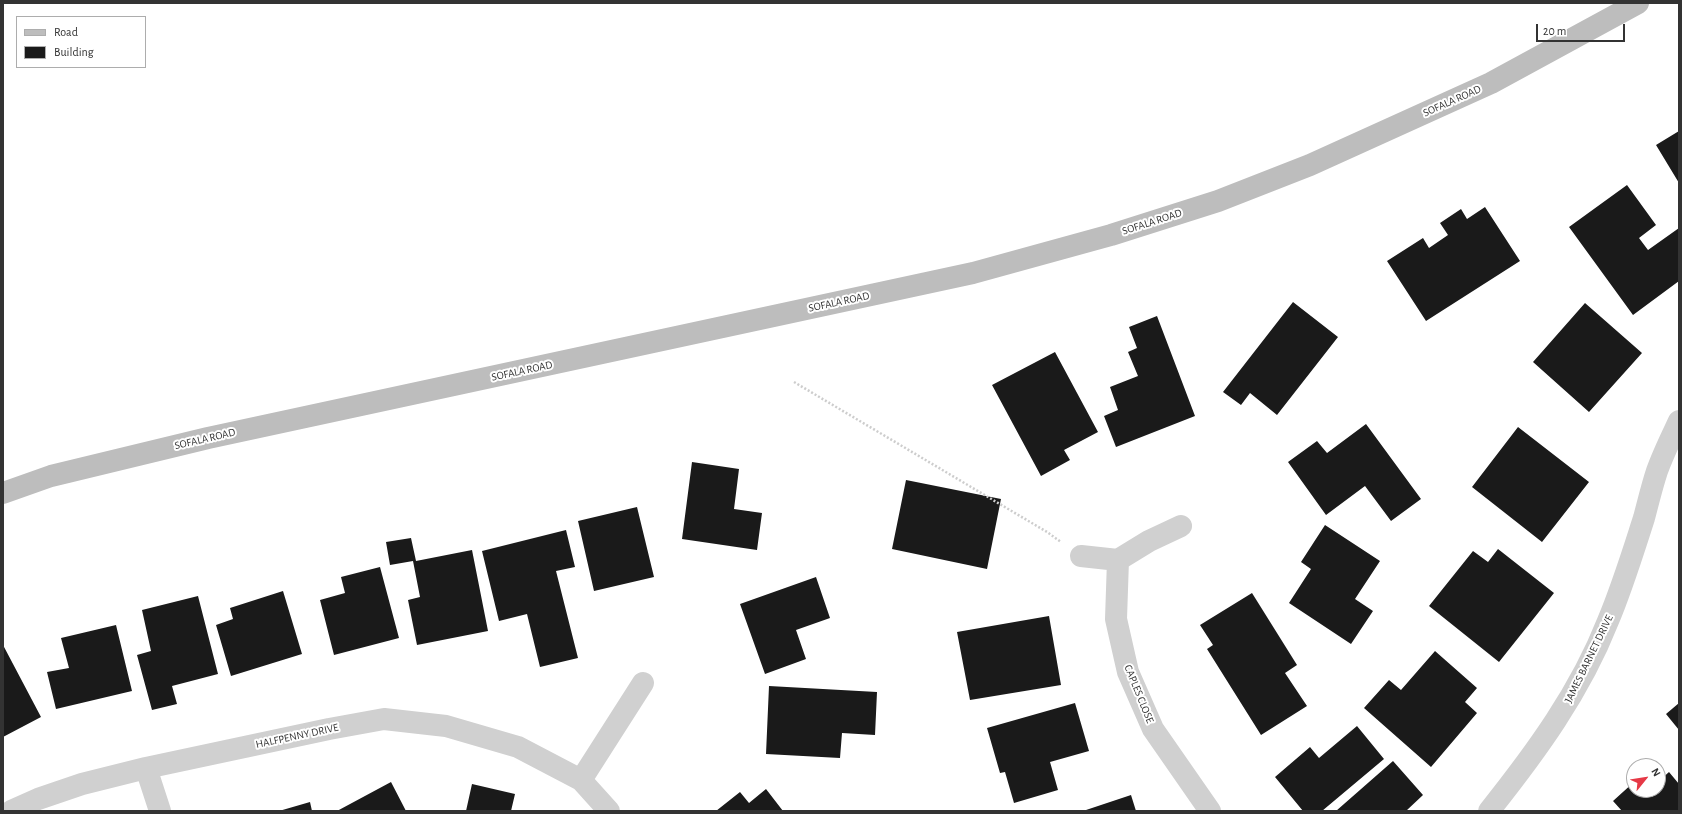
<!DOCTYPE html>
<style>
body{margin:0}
#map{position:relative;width:1682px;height:814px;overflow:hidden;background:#fff;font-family:"Alegreya Sans",sans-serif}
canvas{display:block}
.frame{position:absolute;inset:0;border:4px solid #333;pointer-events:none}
.legend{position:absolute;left:16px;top:16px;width:130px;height:52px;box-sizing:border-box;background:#fff;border:1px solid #adadad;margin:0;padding:5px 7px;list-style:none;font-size:12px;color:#333}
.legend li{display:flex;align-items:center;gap:8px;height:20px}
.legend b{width:20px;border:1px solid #adadad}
.north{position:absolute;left:1626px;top:758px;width:40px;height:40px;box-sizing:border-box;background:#fff;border:1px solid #adadad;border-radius:50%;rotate:60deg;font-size:11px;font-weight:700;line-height:16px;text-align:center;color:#333}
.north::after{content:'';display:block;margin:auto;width:14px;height:18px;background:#e63946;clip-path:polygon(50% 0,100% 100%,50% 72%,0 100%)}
.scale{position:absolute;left:1536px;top:24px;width:89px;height:18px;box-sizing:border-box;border:2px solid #333;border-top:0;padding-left:5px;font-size:12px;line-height:14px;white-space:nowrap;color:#333;-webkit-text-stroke:3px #fff;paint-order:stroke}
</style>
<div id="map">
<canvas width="1682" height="814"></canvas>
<div class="frame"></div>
<ul class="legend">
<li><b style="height:5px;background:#bdbdbd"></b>Road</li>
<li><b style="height:11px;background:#1a1a1a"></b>Building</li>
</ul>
<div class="north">N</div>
<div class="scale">20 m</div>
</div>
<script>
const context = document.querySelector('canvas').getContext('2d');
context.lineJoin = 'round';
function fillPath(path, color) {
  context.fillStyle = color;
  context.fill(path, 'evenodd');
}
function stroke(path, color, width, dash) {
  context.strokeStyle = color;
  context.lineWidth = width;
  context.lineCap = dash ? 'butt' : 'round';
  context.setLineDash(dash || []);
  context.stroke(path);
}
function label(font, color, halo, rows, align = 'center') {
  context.font = font + ' "Alegreya Sans",sans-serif';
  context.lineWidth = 4;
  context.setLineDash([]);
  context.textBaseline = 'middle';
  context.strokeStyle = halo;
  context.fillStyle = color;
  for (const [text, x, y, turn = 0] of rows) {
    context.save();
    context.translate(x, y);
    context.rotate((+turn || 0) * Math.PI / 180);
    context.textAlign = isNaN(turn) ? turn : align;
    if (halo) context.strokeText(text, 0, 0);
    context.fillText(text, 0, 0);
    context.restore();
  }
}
const building = new Path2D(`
 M 1679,131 L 1679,183 L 1656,145 Z
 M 1627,185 L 1656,225 L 1639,238 L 1648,250 L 1679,228 L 1679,281 L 1633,315 L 1569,227 Z
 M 1485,207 L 1520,261 L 1426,321 L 1387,261 L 1423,238 L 1429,248 L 1448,235 L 1440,223 L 1461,209 L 1467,219 Z
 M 1293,302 L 1338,337 L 1277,415 L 1250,393 L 1241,405 L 1223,392 Z
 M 1585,303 L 1642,353 L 1589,412 L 1533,362 Z
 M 1157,316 L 1195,416 L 1116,447 L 1104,416 L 1118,410 L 1110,387 L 1138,376 L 1128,352 L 1137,348 L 1129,327 Z
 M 1055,352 L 1098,432 L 1064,450 L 1070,460 L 1041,476 L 992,385 Z
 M 1366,424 L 1421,499 L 1391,521 L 1365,486 L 1326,515 L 1288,462 L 1317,441 L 1327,453 Z
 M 1518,427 L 1589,482 L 1542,542 L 1472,487 Z
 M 692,462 L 739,469 L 734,509 L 762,513 L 757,550 L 682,539 Z
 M 906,480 L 1001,499 L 987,569 L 892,549 Z
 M 637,507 L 654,577 L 594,591 L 578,521 Z
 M 1325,525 L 1380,561 L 1355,599 L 1373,611 L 1351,644 L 1289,603 L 1311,569 L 1301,562 Z
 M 566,530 L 575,567 L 556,571 L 578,658 L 540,667 L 527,614 L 499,621 L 482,551 Z
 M 411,538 L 416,561 L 472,550 L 488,631 L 417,645 L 408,600 L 420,597 L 413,561 L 390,565 L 386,542 Z
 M 1498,549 L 1554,593 L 1499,662 L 1429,606 L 1473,551 L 1488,562 Z
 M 380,567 L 399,638 L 334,655 L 320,600 L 345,593 L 341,577 Z
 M 816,577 L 830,618 L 796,630 L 806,659 L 765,674 L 740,604 Z
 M 283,591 L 302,654 L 231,676 L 216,625 L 233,619 L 230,608 Z
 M 1252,593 L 1297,665 L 1285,673 L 1307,706 L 1261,735 L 1207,649 L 1213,645 L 1200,625 Z
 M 198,596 L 218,674 L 172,686 L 177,704 L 152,710 L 137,655 L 151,651 L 142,610 Z
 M 1049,616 L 1061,685 L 970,700 L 957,632 Z
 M 116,625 L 132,691 L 56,709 L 47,672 L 69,668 L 61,638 Z
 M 3,645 L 41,717 L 3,737 Z
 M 1435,651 L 1477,688 L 1465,702 L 1477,713 L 1431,767 L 1364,708 L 1389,680 L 1401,690 Z
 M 769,686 L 877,692 L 875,735 L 842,733 L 840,758 L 766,754 Z
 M 1075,703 L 1089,751 L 1050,762 L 1058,790 L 1014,803 L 1005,772 L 1000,773 L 987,728 Z
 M 1679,703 L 1679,730 L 1666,714 Z
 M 1357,726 L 1384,759 L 1322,811 L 1303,811 L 1275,777 L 1310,747 L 1319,758 Z
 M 1393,761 L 1423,795 L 1406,811 L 1336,811 Z
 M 1669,772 L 1679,784 L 1679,811 L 1622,811 L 1613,801 L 1634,782 L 1634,790 L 1641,790 L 1644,793 L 1648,790 L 1658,790 L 1658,782 Z
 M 391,782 L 406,811 L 337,811 Z
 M 472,784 L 515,794 L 511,811 L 466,811 Z
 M 766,789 L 783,811 L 716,811 L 740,792 L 749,803 Z
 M 1131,795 L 1136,811 L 1083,811 Z
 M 310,802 L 312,811 L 279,811 Z`);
const path = new Path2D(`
 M 794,382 L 1047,532 L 1061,542`);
const street = new Path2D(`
 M 1181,526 L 1149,541 L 1118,560 L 1116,619 L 1128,672 L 1153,729 L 1210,811
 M 1081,556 L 1118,560
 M 146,768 L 160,811
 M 581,780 L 643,683
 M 11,811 L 38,799 L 82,784 L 146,768 L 329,729 L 384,719 L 446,726 L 518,747 L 581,780 L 609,811
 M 1489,811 C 1536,752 1580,692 1608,621 C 1622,588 1633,552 1644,518 C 1648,503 1652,486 1657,471 C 1663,454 1671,438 1679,421`);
const secondary = new Path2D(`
 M 3,493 L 51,476 L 208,438 L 973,273 L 1111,235 L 1218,201 L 1310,165 L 1491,83 L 1638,3`);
const streetNames = [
 ["SOFALA ROAD",1452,101,-24],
 ["SOFALA ROAD",1152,222,-18],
 ["SOFALA ROAD",839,302,-12],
 ["SOFALA ROAD",522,371,-12],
 ["SOFALA ROAD",205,439,-13],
 ["JAMES BARNET DRIVE",1589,659,-64],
 ["CAPLES CLOSE",1139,694,68],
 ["HALFPENNY DRIVE",297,736,-12]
];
fillPath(building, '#1a1a1a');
stroke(path, '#cdcdcd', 2.5, [2, 2]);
stroke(street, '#d0d0d0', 22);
stroke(secondary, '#bdbdbd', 22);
label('11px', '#333', '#fff', streetNames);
</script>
